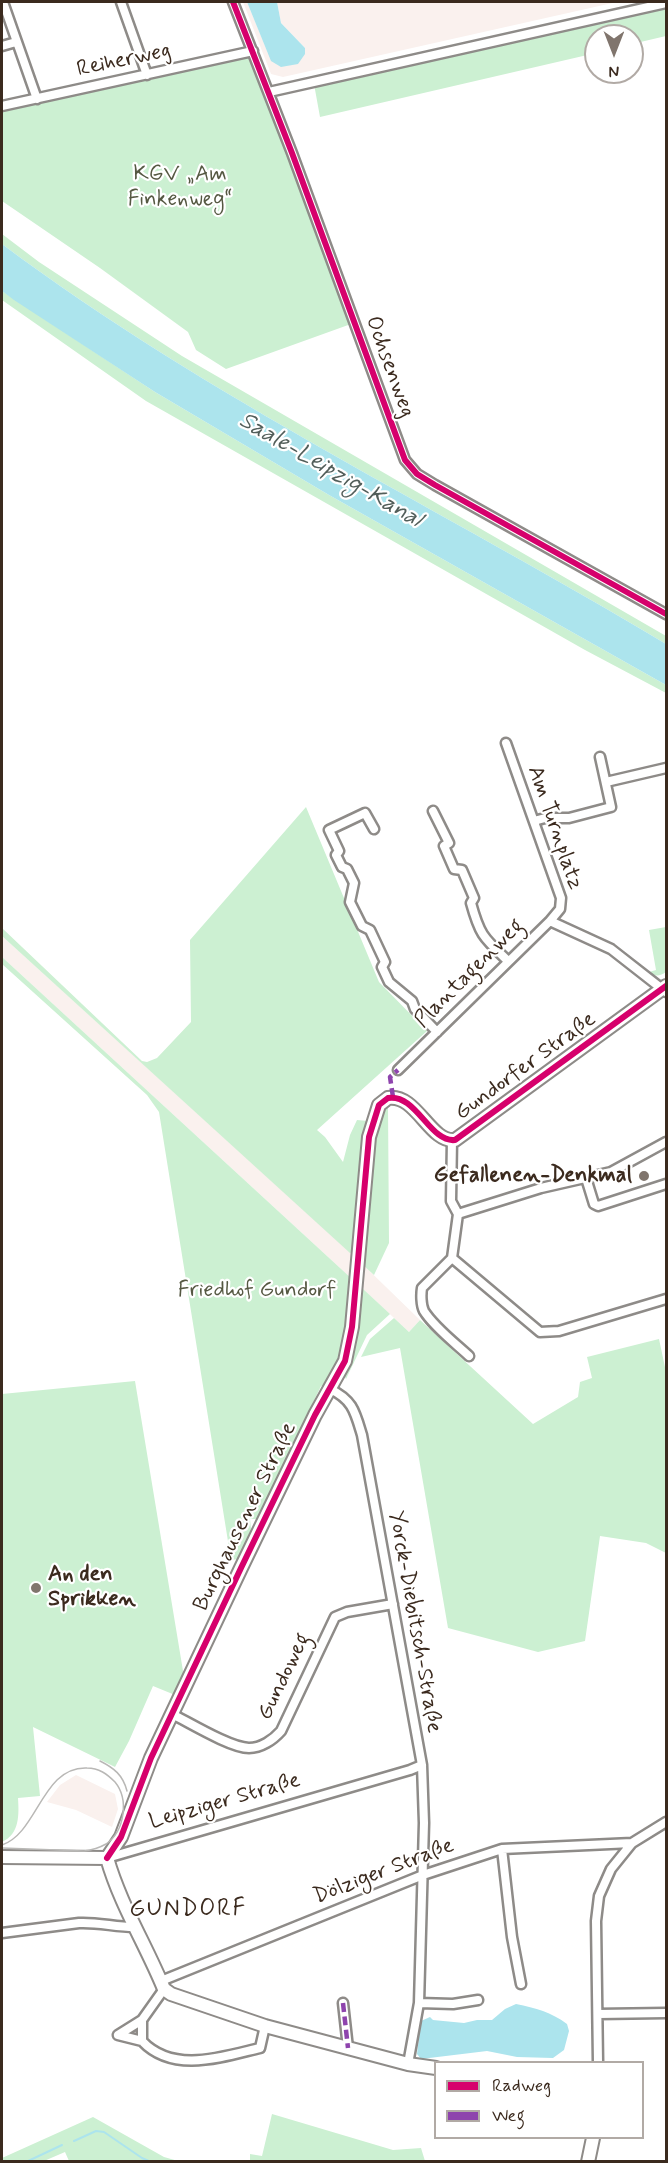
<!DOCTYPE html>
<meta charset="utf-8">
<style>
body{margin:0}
#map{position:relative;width:668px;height:2163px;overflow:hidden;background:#fff;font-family:Mynerve,sans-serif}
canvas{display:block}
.frame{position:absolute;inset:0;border:3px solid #3b2a1e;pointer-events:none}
.legend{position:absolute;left:434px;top:2061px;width:210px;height:78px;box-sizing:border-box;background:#fff;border:2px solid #b1aaa5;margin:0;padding:8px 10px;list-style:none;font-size:18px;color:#3b2a1e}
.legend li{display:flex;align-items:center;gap:12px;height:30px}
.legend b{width:30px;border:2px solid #b1aaa5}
.north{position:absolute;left:584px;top:24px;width:60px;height:60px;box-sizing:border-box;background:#fff;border:2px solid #b1aaa5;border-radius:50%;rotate:180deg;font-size:16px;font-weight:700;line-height:24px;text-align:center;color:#3b2a1e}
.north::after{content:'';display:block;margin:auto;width:21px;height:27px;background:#80756d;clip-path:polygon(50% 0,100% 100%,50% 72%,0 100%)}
</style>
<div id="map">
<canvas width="668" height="2163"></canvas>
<div class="frame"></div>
<ul class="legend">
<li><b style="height:8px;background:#d6006c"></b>Radweg</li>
<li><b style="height:8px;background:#8e44ad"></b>Weg</li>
</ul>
<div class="north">N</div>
</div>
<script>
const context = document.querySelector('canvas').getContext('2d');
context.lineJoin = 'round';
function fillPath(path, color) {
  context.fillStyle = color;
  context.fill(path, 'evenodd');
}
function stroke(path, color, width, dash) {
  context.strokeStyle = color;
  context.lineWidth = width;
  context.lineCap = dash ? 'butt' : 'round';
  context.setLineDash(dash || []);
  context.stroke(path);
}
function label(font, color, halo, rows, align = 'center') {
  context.font = font + ' Mynerve,sans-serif';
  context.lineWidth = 4.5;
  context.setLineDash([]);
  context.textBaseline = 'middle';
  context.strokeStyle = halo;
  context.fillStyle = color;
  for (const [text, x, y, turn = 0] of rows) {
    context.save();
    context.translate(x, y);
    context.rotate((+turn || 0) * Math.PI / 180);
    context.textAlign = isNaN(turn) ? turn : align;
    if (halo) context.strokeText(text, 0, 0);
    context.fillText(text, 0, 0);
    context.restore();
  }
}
const built = new Path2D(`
 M 243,2 L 247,2 L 268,53 L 305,48 L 281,23 L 277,2 L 617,2 L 283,77 L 271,74 Z
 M 2,936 L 351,1253 L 420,1320 L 409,1332 L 362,1288 L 362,1284 L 352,1279 L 2,957 Z
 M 76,1775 L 115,1794 L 118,1809 L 112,1827 L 76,1810 L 47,1802 L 60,1785 Z`);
const green = new Path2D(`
 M 666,6 L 666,36 L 632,44 L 632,36 L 596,36 L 596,53 L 320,117 L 314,84 Z
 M 250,56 L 351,324 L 226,369 L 196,350 L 188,332 L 100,268 L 2,201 L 2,110 Z
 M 2,234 L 39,262 L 182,356 L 666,636 L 666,644 C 445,511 209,399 2,244 Z
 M 2,291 L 155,392 L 329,495 L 666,685 L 666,693 L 585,650 L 146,401 L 2,300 Z
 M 306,807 L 379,982 L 427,1031 L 317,1130 L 325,1137 L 343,1162 L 350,1135 L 357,1120 L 368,1121 L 353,1252 L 350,1253 L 2,936 L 2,928 L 142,1061 L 147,1062 L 157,1058 L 191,1022 L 190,940 Z
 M 666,927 L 666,972 C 660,976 655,977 649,972 L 656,970 L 649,930 Z
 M 2,957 L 352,1279 L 347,1334 L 340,1360 L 327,1385 L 321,1386 L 257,1519 L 250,1519 L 251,1529 L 239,1559 L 231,1560 L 159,1112 L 147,1095 L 2,964 Z
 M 388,1106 L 389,1243 L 374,1275 L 363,1265 L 373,1146 L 384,1110 Z
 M 362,1288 L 390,1314 L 367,1335 L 346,1379 L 344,1375 L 357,1337 Z
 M 394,1318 L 409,1332 L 420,1320 L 533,1424 L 578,1397 L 580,1382 L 592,1378 L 587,1357 L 659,1339 L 666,1372 L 666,1553 L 646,1543 L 600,1536 L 585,1641 L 538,1652 L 448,1628 L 400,1348 L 361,1357 L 370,1339 Z
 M 135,1381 L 184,1677 L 175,1695 L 153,1686 L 129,1741 L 115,1767 L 33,1727 L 40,1796 L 18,1798 C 19,1814 20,1834 2,1842 L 2,1394 Z
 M 272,2114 L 393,2150 L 421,2148 L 425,2161 L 250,2161 L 250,2154 L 262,2156 Z
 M 93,2117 L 164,2157 L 178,2161 L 69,2161 L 65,2152 L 44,2161 L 2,2161 L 2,2158 Z`);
const water = new Path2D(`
 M 247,2 L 277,2 L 281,23 L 305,48 L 305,54 L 298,64 L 281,67 L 271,61 Z
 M 2,244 C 209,399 445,511 666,644 L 666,685 L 329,495 L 155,392 L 14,300 L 2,291 Z
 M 516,2004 C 536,2008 551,2012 567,2024 L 569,2031 L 564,2050 L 553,2058 L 517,2057 L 487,2051 L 421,2059 L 417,2054 L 421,2021 L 430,2017 L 433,2020 L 464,2023 L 477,2020 L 492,2020 L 505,2009 Z`);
const stream = new Path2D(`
 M 74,2141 L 96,2131 L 104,2132 L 142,2158 L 151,2162
 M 26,2162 L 62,2145`);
const street = new Path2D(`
 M 3,2 L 37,99
 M 121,2 L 147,75
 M 233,2 L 292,153 L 405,460 L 417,474 L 435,485 L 666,614
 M 2,46 L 16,42
 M 269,92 L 666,3
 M 2,106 L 253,51
 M 506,743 L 561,898 L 560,909 L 550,921
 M 606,782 L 666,768
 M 433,811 L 449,843 L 444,846 L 454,869 L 462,870 L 474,898 L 471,903 C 480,936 484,938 508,961
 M 534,821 L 545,818 L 569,818 L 611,807 L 600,757
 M 374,829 L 365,813 L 329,830 L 339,851 L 336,855 L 342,867 L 347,869 L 354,883 L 350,902 L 362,926 L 370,930 L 385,962 L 382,967 L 389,982 L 412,1001 L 415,1009 L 437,1032
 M 398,1070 L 550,921 L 611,949 L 666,992
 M 452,1140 L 451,1201 L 458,1214 L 452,1258 L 540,1332 L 559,1331 L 666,1299
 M 586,1178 L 594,1204 L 598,1206 L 666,1184
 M 458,1214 L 541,1188 L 611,1172 L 666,1142
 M 452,1258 L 422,1288 C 421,1294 421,1305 424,1311 C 434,1327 455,1343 469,1356
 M 330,1389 C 353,1400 355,1412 362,1435 L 422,1765 L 424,1823 L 419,2003 L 408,2064
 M 172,1714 C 190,1723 231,1748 249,1748 C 261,1748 273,1740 281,1731 L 335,1617 L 347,1612 L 393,1604
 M 502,1849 L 512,1937 L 521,1984
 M 107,1858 L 410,1770 L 422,1765
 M 2,1933 L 79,1923 C 98,1922 115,1927 134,1927
 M 161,1981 L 423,1875 L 502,1849 L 632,1843
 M 343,2003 L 348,2048
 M 419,2003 L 453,2004 L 478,2000
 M 598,2014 L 666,2013
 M 118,2035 L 142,2020 L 164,1989
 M 118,2035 L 142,2041 L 142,2020
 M 142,2041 C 173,2074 222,2057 260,2048 L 265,2026
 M 598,2062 L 596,1921 L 599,1896 L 611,1869 L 632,1843 L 666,1822`);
const secondary = new Path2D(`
 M 2,1857 L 107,1858
 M 107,1858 L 121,1837 L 151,1758 L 241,1568 L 315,1415 L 345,1361 L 352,1327 L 369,1137 L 379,1105 L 388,1098 C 416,1093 430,1143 455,1140 L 666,986
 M 107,1858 C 120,1904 146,1945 164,1989 L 171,1994 L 265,2026 L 408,2064 L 436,2068
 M 588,2162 L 593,2138`);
const tram = new Path2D(`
 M 100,1761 C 114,1768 123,1775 127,1791
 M 2,1845 C 38,1833 42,1766 87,1768 C 99,1768 107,1774 115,1782 C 129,1799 125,1831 106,1844 C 99,1848 92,1850 84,1851 L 2,1848`);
const quiet = new Path2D(`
 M 393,1097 L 390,1077 L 398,1070
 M 343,2003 L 348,2048`);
const cycleway = new Path2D(`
 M 233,2 L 292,153 L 405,460 L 417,474 L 435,485 L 666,614
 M 107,1858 L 121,1837 L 151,1758 L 241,1568 L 315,1415 L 345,1361 L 352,1327 L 369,1137 L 379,1105 L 388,1098 C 416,1093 430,1143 455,1140 L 666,986`);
const markers = [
 [644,1176,6,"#80756d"],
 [36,1588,6,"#80756d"]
];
const streetNames = [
 ["Reiherweg",124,61,-12],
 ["Ochsenweg",389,367,70],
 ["Am Turnplatz",554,828,71],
 ["Plantagenweg",470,974,-45],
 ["Gundorfer Straße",526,1067,-36],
 ["Burghausener Straße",246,1517,-64],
 ["Yorck-Diebitsch-Straße",414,1622,80],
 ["Gundoweg",285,1677,-64],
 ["Leipziger Straße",225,1802,-16],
 ["Dölziger Straße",384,1872,-21]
];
const parkNames = [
 ["KGV „Am",180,175],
 ["Finkenweg“",180,200],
 ["Friedhof Gundorf",257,1291]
];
const poiNames = [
 ["Gefallenen-Denkmal",632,1176],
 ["An den",48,1575,"left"],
 ["Sprikken",48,1600,"left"]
];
const waterNames = [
 ["Saale-Leipzig-Kanal",330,471,30]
];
const neighbourhoodNames = [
 ["GUNDORF",188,1910]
];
fillPath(built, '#faf1ee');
fillPath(green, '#ccf0d2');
fillPath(water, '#ace4ed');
stroke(stream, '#ace4ed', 2);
stroke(street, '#8e8b88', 13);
stroke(secondary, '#8e8b88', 16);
stroke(street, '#fff', 8);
stroke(secondary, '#fff', 12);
stroke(tram, '#b9b8b6', 1.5);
stroke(quiet, '#8e44ad', 4.5, [9, 4.5]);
stroke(cycleway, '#d6006c', 6);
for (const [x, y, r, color] of markers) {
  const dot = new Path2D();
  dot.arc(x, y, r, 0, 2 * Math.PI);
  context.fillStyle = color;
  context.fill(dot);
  stroke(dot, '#fff', 2);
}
label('22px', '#3b2a1e', '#fff', streetNames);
label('22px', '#555842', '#fff', parkNames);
label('bold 22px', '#3b2a1e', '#fff', poiNames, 'right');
label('italic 24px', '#525e5a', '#fff', waterNames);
context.letterSpacing = '1.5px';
label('24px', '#3b2a1e', '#fff', neighbourhoodNames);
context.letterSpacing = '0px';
</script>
